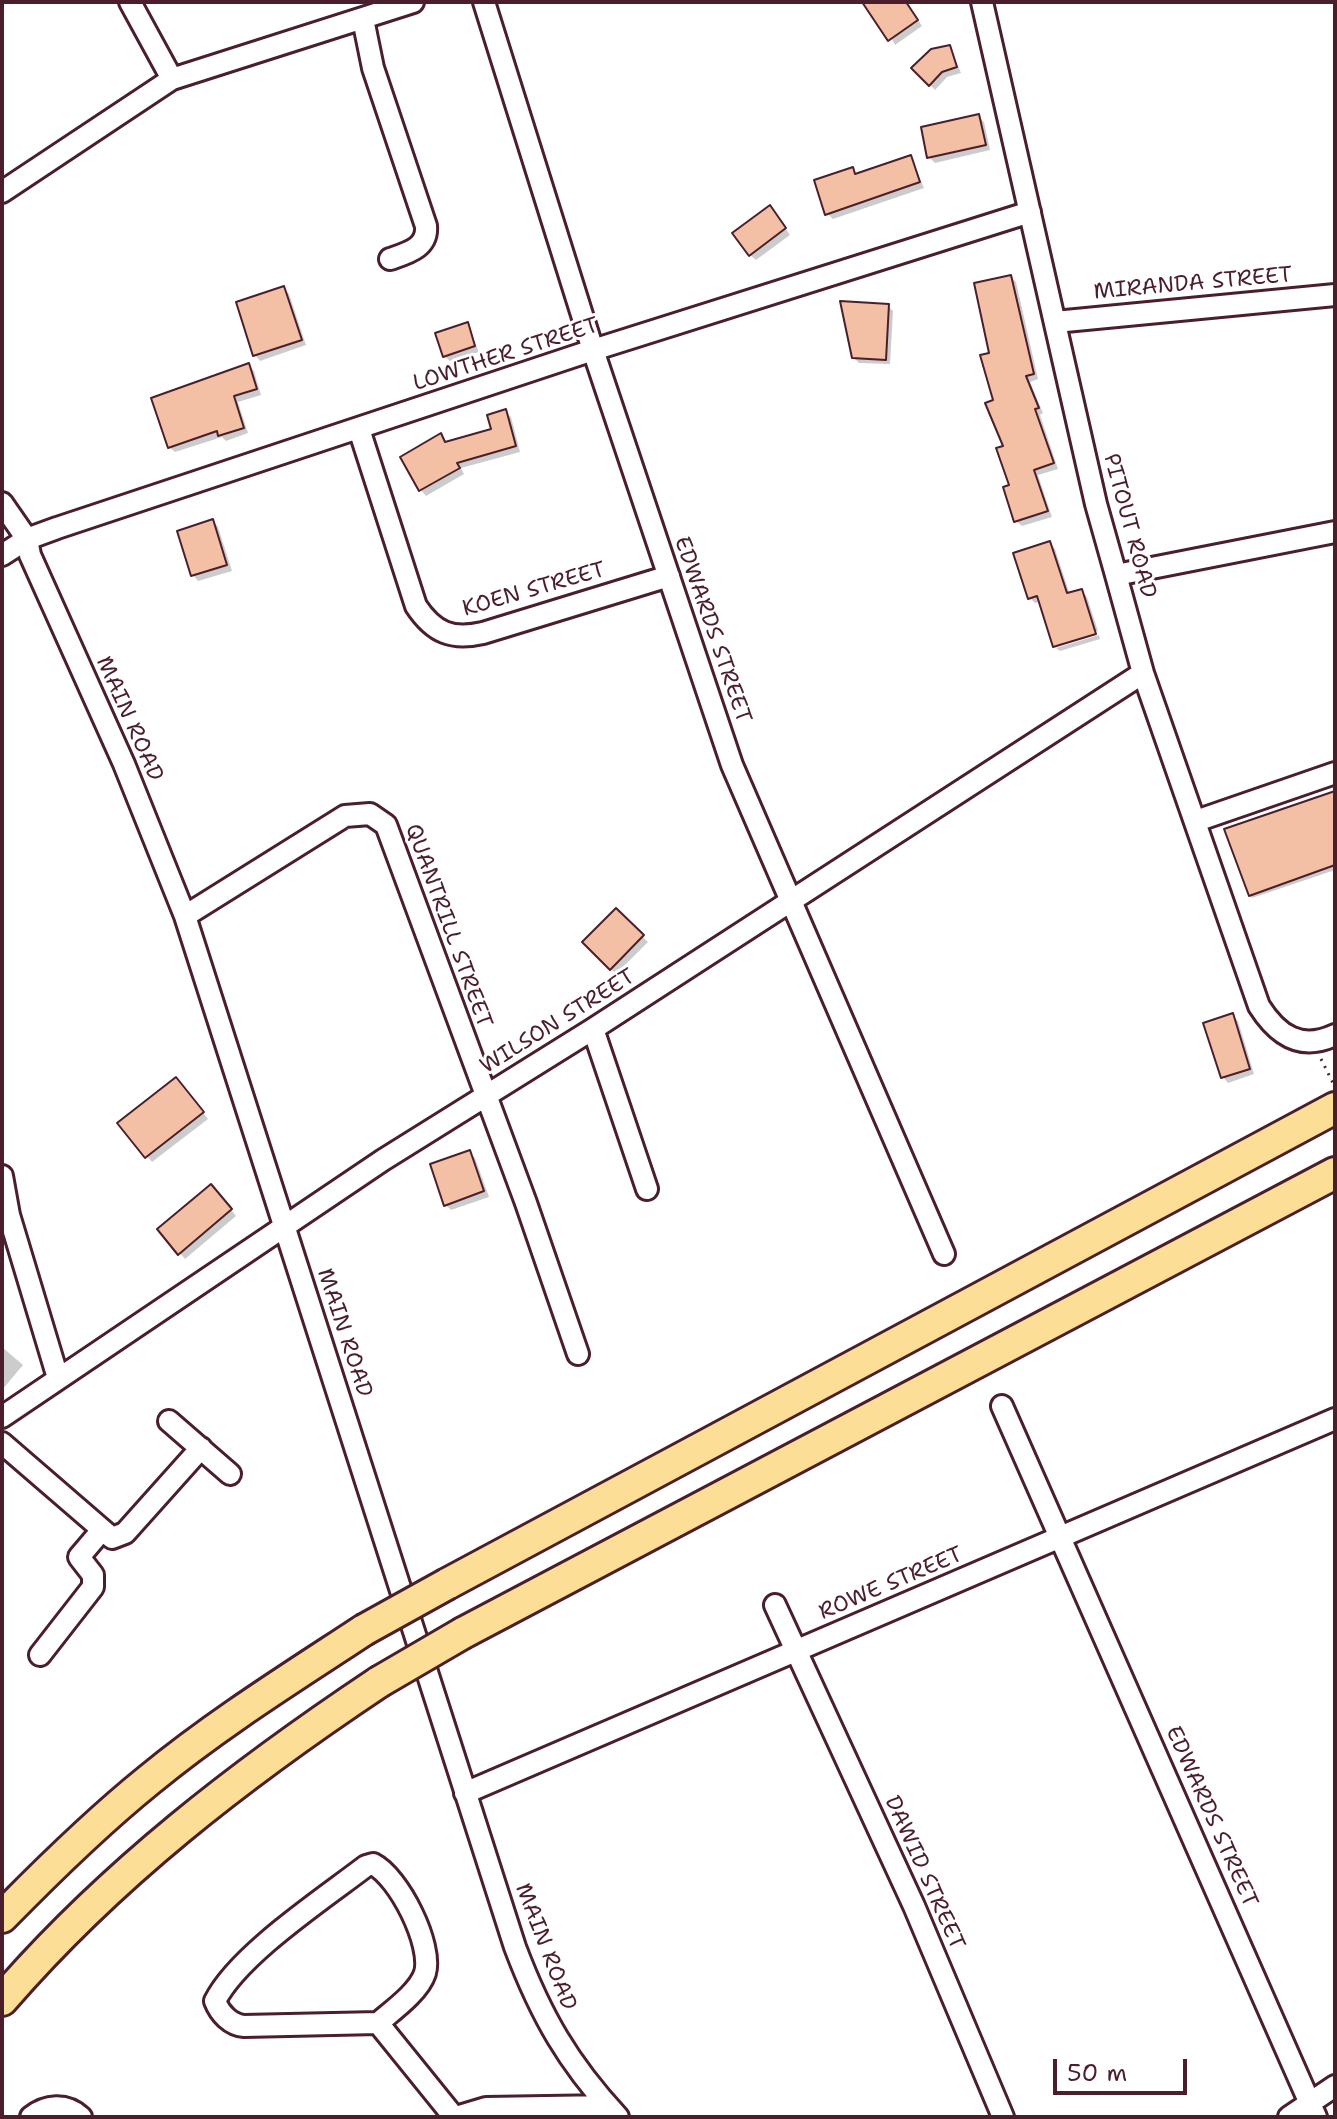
<!DOCTYPE html>
<style>
body{margin:0}
#map{position:relative;width:1337px;height:2119px;overflow:hidden;background:#fff;font-family:"Shantell Sans",sans-serif}
canvas{display:block}
.frame{position:absolute;inset:0;border:4px solid #4a1f2b;pointer-events:none}
.scale{position:absolute;left:1053px;top:2059px;width:134px;height:36px;box-sizing:border-box;border:4px solid #4a1f2b;border-top:0;padding-left:10px;font-size:24px;line-height:28px;white-space:nowrap;color:#4a1f2b;-webkit-text-stroke:6px #fff;paint-order:stroke}
</style>
<div id="map">
<canvas width="1337" height="2119"></canvas>
<div class="frame"></div>
<div class="scale">50 m</div>
</div>
<script>
const context = document.querySelector('canvas').getContext('2d');
context.lineJoin = 'round';
function fillPath(path, color) {
  context.fillStyle = color;
  context.fill(path, 'evenodd');
}
function stroke(path, color, width, dash) {
  context.strokeStyle = color;
  context.lineWidth = width;
  context.lineCap = dash ? 'butt' : 'round';
  context.setLineDash(dash || []);
  context.stroke(path);
}
function label(font, color, halo, rows, align = 'center') {
  context.font = font + ' "Shantell Sans",sans-serif';
  context.lineWidth = 6;
  context.setLineDash([]);
  context.textBaseline = 'middle';
  context.strokeStyle = halo;
  context.fillStyle = color;
  for (const [text, x, y, turn = 0] of rows) {
    context.save();
    context.translate(x, y);
    context.rotate((+turn || 0) * Math.PI / 180);
    context.textAlign = isNaN(turn) ? turn : align;
    if (halo) context.strokeText(text, 0, 0);
    context.fillText(text, 0, 0);
    context.restore();
  }
}
const shadow = new Path2D(`
 M 873,2 L 906,2 L 922,26 L 895,45 Z
 M 950,47 L 961,73 L 947,77 L 935,90 L 914,68 Z
 M 979,117 L 984,122 L 990,150 L 935,163 L 929,157 Z
 M 911,158 L 924,188 L 833,219 L 827,213 L 852,169 L 858,175 Z
 M 775,213 L 790,235 L 756,260 L 750,255 Z
 M 1011,277 L 1016,282 L 1038,379 L 1030,382 L 1043,413 L 1040,415 L 1058,469 L 1038,475 L 1052,517 L 1022,526 L 1016,521 L 1006,447 L 995,401 L 991,354 Z
 M 284,288 L 289,294 L 306,345 L 260,361 L 255,355 Z
 M 888,306 L 893,311 L 890,364 L 859,363 L 853,357 Z
 M 467,325 L 479,352 L 450,361 L 444,356 Z
 M 248,365 L 254,371 L 261,395 L 238,402 L 248,433 L 226,441 L 222,437 L 175,452 L 169,447 Z
 M 505,412 L 511,417 L 520,452 L 461,468 L 464,474 L 426,496 L 421,490 L 402,457 L 440,436 L 447,443 L 494,430 Z
 M 213,521 L 218,527 L 232,571 L 198,581 L 193,575 Z
 M 1050,543 L 1055,549 L 1070,595 L 1082,591 L 1087,597 L 1098,631 L 1055,644 L 1041,601 L 1035,603 L 1030,598 Z
 M 1099,635 L 1100,639 L 1060,651 L 1056,648 Z
 M 1335,793 L 1335,870 L 1252,898 L 1250,895 Z
 M 616,911 L 648,942 L 616,974 L 585,942 Z
 M 1232,1016 L 1238,1021 L 1254,1074 L 1228,1083 L 1223,1077 Z
 M 182,1085 L 208,1119 L 152,1162 L 120,1123 Z
 M 469,1152 L 475,1158 L 489,1197 L 451,1210 L 446,1205 Z
 M 217,1192 L 236,1216 L 185,1259 L 180,1253 Z
 M 2,1347 L 23,1365 L 2,1390 Z`);
const building = new Path2D(`
 M 862,2 L 906,2 L 918,20 L 888,41 Z
 M 950,45 L 957,67 L 942,72 L 929,86 L 911,68 L 931,49 Z
 M 979,114 L 986,145 L 927,158 L 921,127 Z
 M 911,155 L 920,182 L 825,215 L 814,180 L 853,167 L 855,174 Z
 M 770,205 L 786,228 L 749,256 L 732,233 Z
 M 1011,275 L 1034,374 L 1026,376 L 1039,408 L 1035,409 L 1054,463 L 1034,470 L 1048,511 L 1014,522 L 1003,487 L 1009,485 L 996,448 L 1003,446 L 985,403 L 993,400 L 980,355 L 989,353 L 974,283 Z
 M 284,286 L 302,340 L 253,356 L 236,302 Z
 M 840,301 L 889,304 L 886,360 L 852,358 Z
 M 468,322 L 475,346 L 443,357 L 435,333 Z
 M 249,363 L 257,389 L 234,396 L 244,428 L 218,436 L 217,431 L 168,448 L 151,398 Z
 M 506,409 L 516,446 L 457,463 L 460,468 L 419,491 L 400,457 L 441,433 L 445,442 L 491,429 L 487,415 Z
 M 213,519 L 227,565 L 191,576 L 177,531 Z
 M 1050,541 L 1067,593 L 1082,589 L 1096,634 L 1053,647 L 1037,596 L 1028,599 L 1013,553 Z
 M 1335,791 L 1335,865 L 1249,896 L 1224,829 Z
 M 616,908 L 644,935 L 610,970 L 582,942 Z
 M 1233,1013 L 1250,1069 L 1221,1078 L 1203,1023 Z
 M 176,1077 L 204,1112 L 145,1158 L 117,1123 Z
 M 470,1150 L 484,1191 L 444,1206 L 430,1164 Z
 M 211,1184 L 232,1209 L 178,1255 L 157,1229 Z`);
const path = new Path2D(`
 M 1321,1059 L 1333,1083`);
const minor = new Path2D(`
 M 130,2 L 172,79
 M 484,2 L 593,350 L 732,765 L 944,1254
 M 982,2 L 1096,504 L 1116,575 L 1143,673 L 1259,1006 C 1278,1036 1301,1051 1335,1035
 M 363,19 L 373,68 L 426,226 C 428,248 407,253 390,259
 M 2,192 L 172,79 L 413,2
 M 1055,322 L 1335,295
 M 359,429 L 416,606 C 434,633 452,640 483,633 L 669,576
 M 2,503 L 27,539 L 30,555 L 124,764 L 185,916 L 515,1947 C 541,2016 568,2063 618,2117
 M 2,555 L 27,539 L 57,528 L 593,350 L 1030,212
 M 1116,575 L 1335,532
 M 1196,821 L 1335,773
 M 185,916 L 345,816 L 370,814 L 386,825 L 526,1203 L 578,1354
 M 593,1029 L 647,1189
 M 2,1176 L 9,1215 L 58,1378
 M 1002,1406 L 1316,2117
 M 2,1417 L 383,1160 L 593,1029 L 1143,673
 M 169,1421 L 230,1474
 M 2,1443 L 112,1538 L 125,1533 L 201,1448
 M 775,1605 L 914,1906 L 1003,2117
 M 40,1655 L 93,1587 L 93,1575 L 79,1557 L 102,1530
 M 465,1793 L 1335,1419
 M 373,1864 C 399,1877 433,1945 425,1973 C 419,1992 392,2011 378,2023 L 244,2026 C 231,2025 220,2014 215,2001 C 238,1955 323,1899 366,1866 Z
 M 378,2023 L 454,2117
 M 31,2117 C 46,2105 66,2103 81,2117
 M 456,2117 L 486,2108 L 608,2106
 M 1289,2117 L 1335,2086`);
const highway = new Path2D(`
 M 447,1584 L 1335,1108
 M 463,1633 L 1335,1173
 M 2,1917 C 49,1869 97,1822 149,1780 C 217,1724 291,1678 364,1630
 M 2,2000 C 111,1874 241,1774 379,1682`);
const highwayBridge = new Path2D(`
 M 364,1630 L 447,1584
 M 379,1682 L 463,1633`);
const streetNames = [
 ["MIRANDA STREET",1193,284,-5],
 ["LOWTHER STREET",506,355,-18],
 ["PITOUT ROAD",1129,526,75],
 ["KOEN STREET",534,590,-16],
 ["EDWARDS STREET",712,630,71],
 ["MAIN ROAD",129,719,66],
 ["QUANTRILL STREET",448,926,70],
 ["WILSON STREET",558,1022,-32],
 ["MAIN ROAD",344,1333,72],
 ["ROWE STREET",891,1584,-23],
 ["EDWARDS STREET",1211,1817,66],
 ["DAWID STREET",924,1873,66],
 ["MAIN ROAD",545,1947,69]
];
fillPath(shadow, '#0003');
fillPath(building, '#f3c0a5');
stroke(building, '#4a1f2b', 2);
stroke(minor, '#4a1f2b', 26);
stroke(highway, '#4a1f2b', 36);
stroke(path, '#4a1f2b', 3, [2, 6]);
stroke(minor, '#fff', 20);
stroke(highway, '#fdde96', 30);
stroke(highwayBridge, '#4a1f2b', 36, []);
stroke(highwayBridge, '#fdde96', 30);
label('22px', '#4a1f2b', '#fff', streetNames);
</script>
